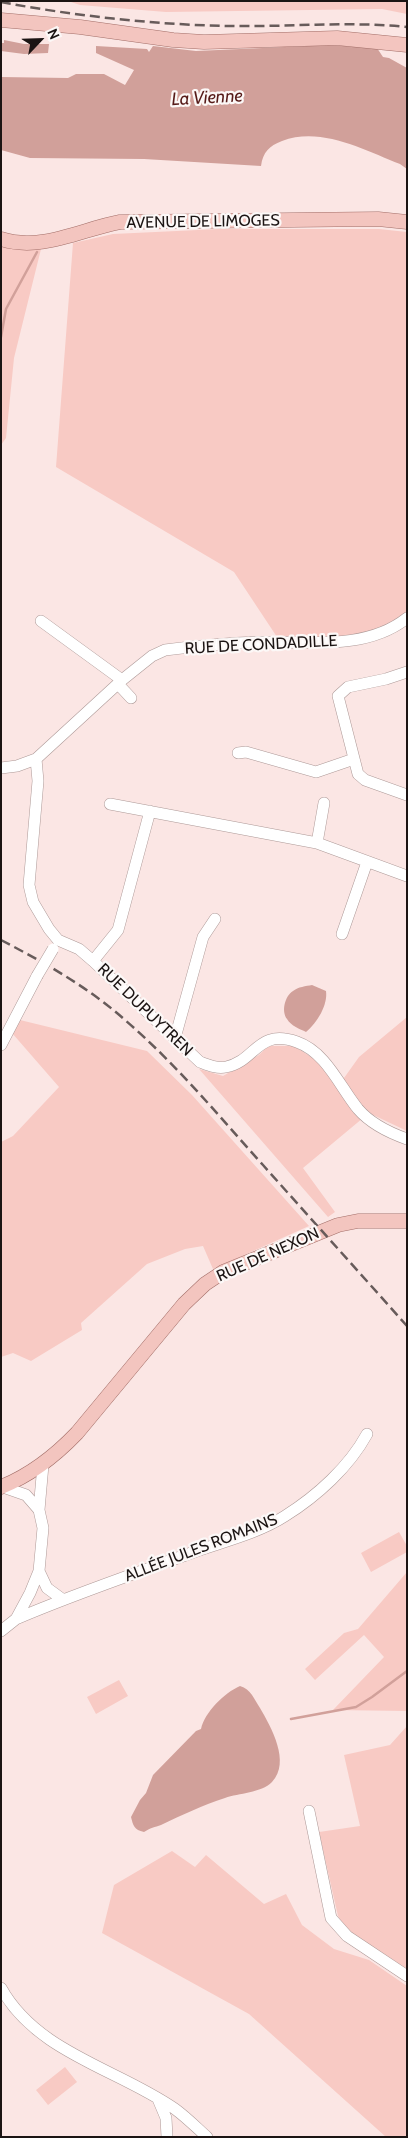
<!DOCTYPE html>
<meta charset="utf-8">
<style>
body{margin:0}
#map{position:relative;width:408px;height:2138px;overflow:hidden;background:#fbe6e4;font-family:Cabin,sans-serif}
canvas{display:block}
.frame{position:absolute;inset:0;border:2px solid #1b1413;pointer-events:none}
.north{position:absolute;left:15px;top:15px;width:50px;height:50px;-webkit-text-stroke:4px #fcf8f7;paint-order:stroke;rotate:66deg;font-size:14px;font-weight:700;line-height:20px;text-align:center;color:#1b1413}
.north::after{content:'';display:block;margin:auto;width:18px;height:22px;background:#1b1413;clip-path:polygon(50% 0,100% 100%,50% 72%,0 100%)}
</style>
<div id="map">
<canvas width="408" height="2138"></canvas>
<div class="frame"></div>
<div class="north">N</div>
</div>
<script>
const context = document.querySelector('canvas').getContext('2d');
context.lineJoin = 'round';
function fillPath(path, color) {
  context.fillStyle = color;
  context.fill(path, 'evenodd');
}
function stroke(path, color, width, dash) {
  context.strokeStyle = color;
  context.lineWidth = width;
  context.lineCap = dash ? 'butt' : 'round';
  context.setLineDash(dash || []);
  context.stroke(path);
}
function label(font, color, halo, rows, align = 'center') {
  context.font = font + ' Cabin,sans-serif';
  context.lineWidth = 4.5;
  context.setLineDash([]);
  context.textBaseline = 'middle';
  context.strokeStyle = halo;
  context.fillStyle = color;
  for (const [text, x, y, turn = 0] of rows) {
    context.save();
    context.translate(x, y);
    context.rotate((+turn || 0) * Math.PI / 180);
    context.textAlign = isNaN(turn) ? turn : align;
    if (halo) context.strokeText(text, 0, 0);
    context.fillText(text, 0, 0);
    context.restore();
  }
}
const green = new Path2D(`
 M 68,1 L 407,1 L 407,14 L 382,9 L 166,12 L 80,5 Z
 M 219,229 L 379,229 L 407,232 L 407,613 L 397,621 L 361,637 L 277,637 L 234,572 L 56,467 L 73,243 L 113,234 Z
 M 1,245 L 12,248 L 41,249 L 14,358 L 6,438 L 1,445 Z
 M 407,1017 L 407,1131 L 369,1113 L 303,1168 L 335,1212 L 328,1217 L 199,1069 L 223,1076 L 259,1055 L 268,1046 L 294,1046 L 344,1078 L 359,1057 Z
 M 20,1020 L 147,1051 L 192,1095 L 309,1226 L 213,1269 L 203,1246 L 185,1249 L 147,1264 L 81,1323 L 82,1330 L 31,1361 L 13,1353 L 1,1357 L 1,1142 L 13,1136 L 59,1087 L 12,1033 Z
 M 399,1532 L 407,1546 L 407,1552 L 371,1572 L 361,1553 Z
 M 407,1572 L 407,1711 L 333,1710 L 384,1657 L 364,1635 L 315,1680 L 305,1669 L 344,1633 L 358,1629 Z
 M 119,1680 L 128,1696 L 96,1714 L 87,1697 Z
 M 407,1726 L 407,1969 L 347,1932 L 338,1916 L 319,1832 L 360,1826 L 344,1755 L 390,1745 Z
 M 172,1851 L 195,1867 L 206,1855 L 264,1904 L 286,1894 L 302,1925 L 334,1949 L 369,1960 L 407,1986 L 407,2137 L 386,2137 L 249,2014 L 102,1933 L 114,1885 Z
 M 65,2067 L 77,2082 L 48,2105 L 36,2090 Z`);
const water = new Path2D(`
 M 4,40 L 24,44 L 49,44 L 48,53 L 24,54 L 1,51 L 1,43 L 4,43 Z
 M 329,45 L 377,48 L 383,57 L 389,58 L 407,68 L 407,169 L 400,164 C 364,150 321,126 282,141 C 269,146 263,152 261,166 L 144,159 L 30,158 L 1,150 L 1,77 L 68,78 L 76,74 L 104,74 L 125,85 L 134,70 L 96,53 L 96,46 L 147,49 L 149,52 L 153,46 L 196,51 Z
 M 312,985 L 326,991 C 328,1005 317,1023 306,1032 C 300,1029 291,1026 287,1019 C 281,1011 285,996 293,991 C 298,987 306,986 312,985 Z
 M 240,1686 C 251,1689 254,1699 260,1708 C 271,1727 291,1762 272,1782 C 261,1793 239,1793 225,1798 C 203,1805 182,1815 161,1825 C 155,1827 150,1828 144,1832 C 134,1830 133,1825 131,1817 L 140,1800 L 146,1793 L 153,1775 L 196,1731 L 201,1729 C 205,1712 224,1693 240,1686 Z`);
const stream = new Path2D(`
 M 1,337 L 6,309 L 37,252
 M 291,1719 L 356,1707 L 372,1697 L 407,1671`);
const minor = new Path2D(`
 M 41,621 L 122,680
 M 407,672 L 386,679 L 348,687 L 338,696 L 358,774 L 365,780 L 407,795
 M 118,684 L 131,698
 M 238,753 L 246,752 L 316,772 L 354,759
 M 36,759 L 38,781 L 29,885 L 33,902 L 49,929 L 58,940 L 79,949 L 93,961 L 200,1062 C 208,1065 217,1069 226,1067 C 256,1061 257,1028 297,1042 C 326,1052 340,1087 358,1109 C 370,1123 390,1133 407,1139
 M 1,768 L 17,766 L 36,759 L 122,680 L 152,656 L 165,650 C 196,646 227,643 258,642 C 306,641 366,651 407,618
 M 110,804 L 317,843 L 407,876
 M 317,843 L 324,803
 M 342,934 L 367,862
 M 93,961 L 118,930 L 150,811
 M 175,1038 L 203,937 L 215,919
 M 1,1045 L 37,976
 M 3,1487 L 26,1495 L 39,1510
 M 39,1571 L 47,1588 L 62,1599
 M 16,1619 C 74,1594 134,1574 194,1552 C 222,1542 259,1533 285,1516 C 317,1496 349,1467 367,1434
 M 1,1631 L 16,1619 L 30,1593 L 39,1571 L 43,1528 L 39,1510 L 43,1465
 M 309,1811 L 331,1918 L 347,1936 L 407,1976
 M 1,1988 C 37,2053 118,2069 175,2109 C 186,2117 197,2128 207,2137
 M 158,2099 L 166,2118 L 167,2137`);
const major = new Path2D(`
 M 1,20 L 80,27 L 173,40 L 204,42 L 337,38 L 407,45
 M 1,239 C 41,252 82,229 120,222 L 378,219 L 407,222
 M 1,1487 C 31,1475 55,1456 77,1433 L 184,1304 L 205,1284 L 223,1272 L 338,1225 L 358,1221 L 407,1221`);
const rail = new Path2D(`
 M 1,2 C 75,16 157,25 232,26 C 290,27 349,21 407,27
 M 1,940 C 45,963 88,987 125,1020 C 176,1064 218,1115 263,1165 C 311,1219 359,1272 407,1326`);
const minorBridge = new Path2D(`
 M 37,976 L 53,949`);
const streetNames = [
 ["AVENUE DE LIMOGES",203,222,-1],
 ["RUE DE CONDADILLE",261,645,-3],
 ["RUE DUPUYTREN",145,1010,44],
 ["RUE DE NEXON",268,1255,-24],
 ["ALLÉE JULES ROMAINS",201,1548,-21]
];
const waterNames = [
 ["La Vienne",207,98,-3]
];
fillPath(green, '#f8cac4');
fillPath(water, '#d1a09a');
stroke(stream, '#d1a09a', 2.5);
stroke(minor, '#ad9997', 12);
stroke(major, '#a26e68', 15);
stroke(minor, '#fff', 11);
stroke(major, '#f3c5bf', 14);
stroke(rail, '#675b5a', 2.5, [10, 5]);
stroke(minorBridge, '#ad9997', 12, []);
stroke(minorBridge, '#fff', 11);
label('16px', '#1b1413', '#fcf8f7', streetNames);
label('italic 18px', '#561a18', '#fcf8f7', waterNames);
</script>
